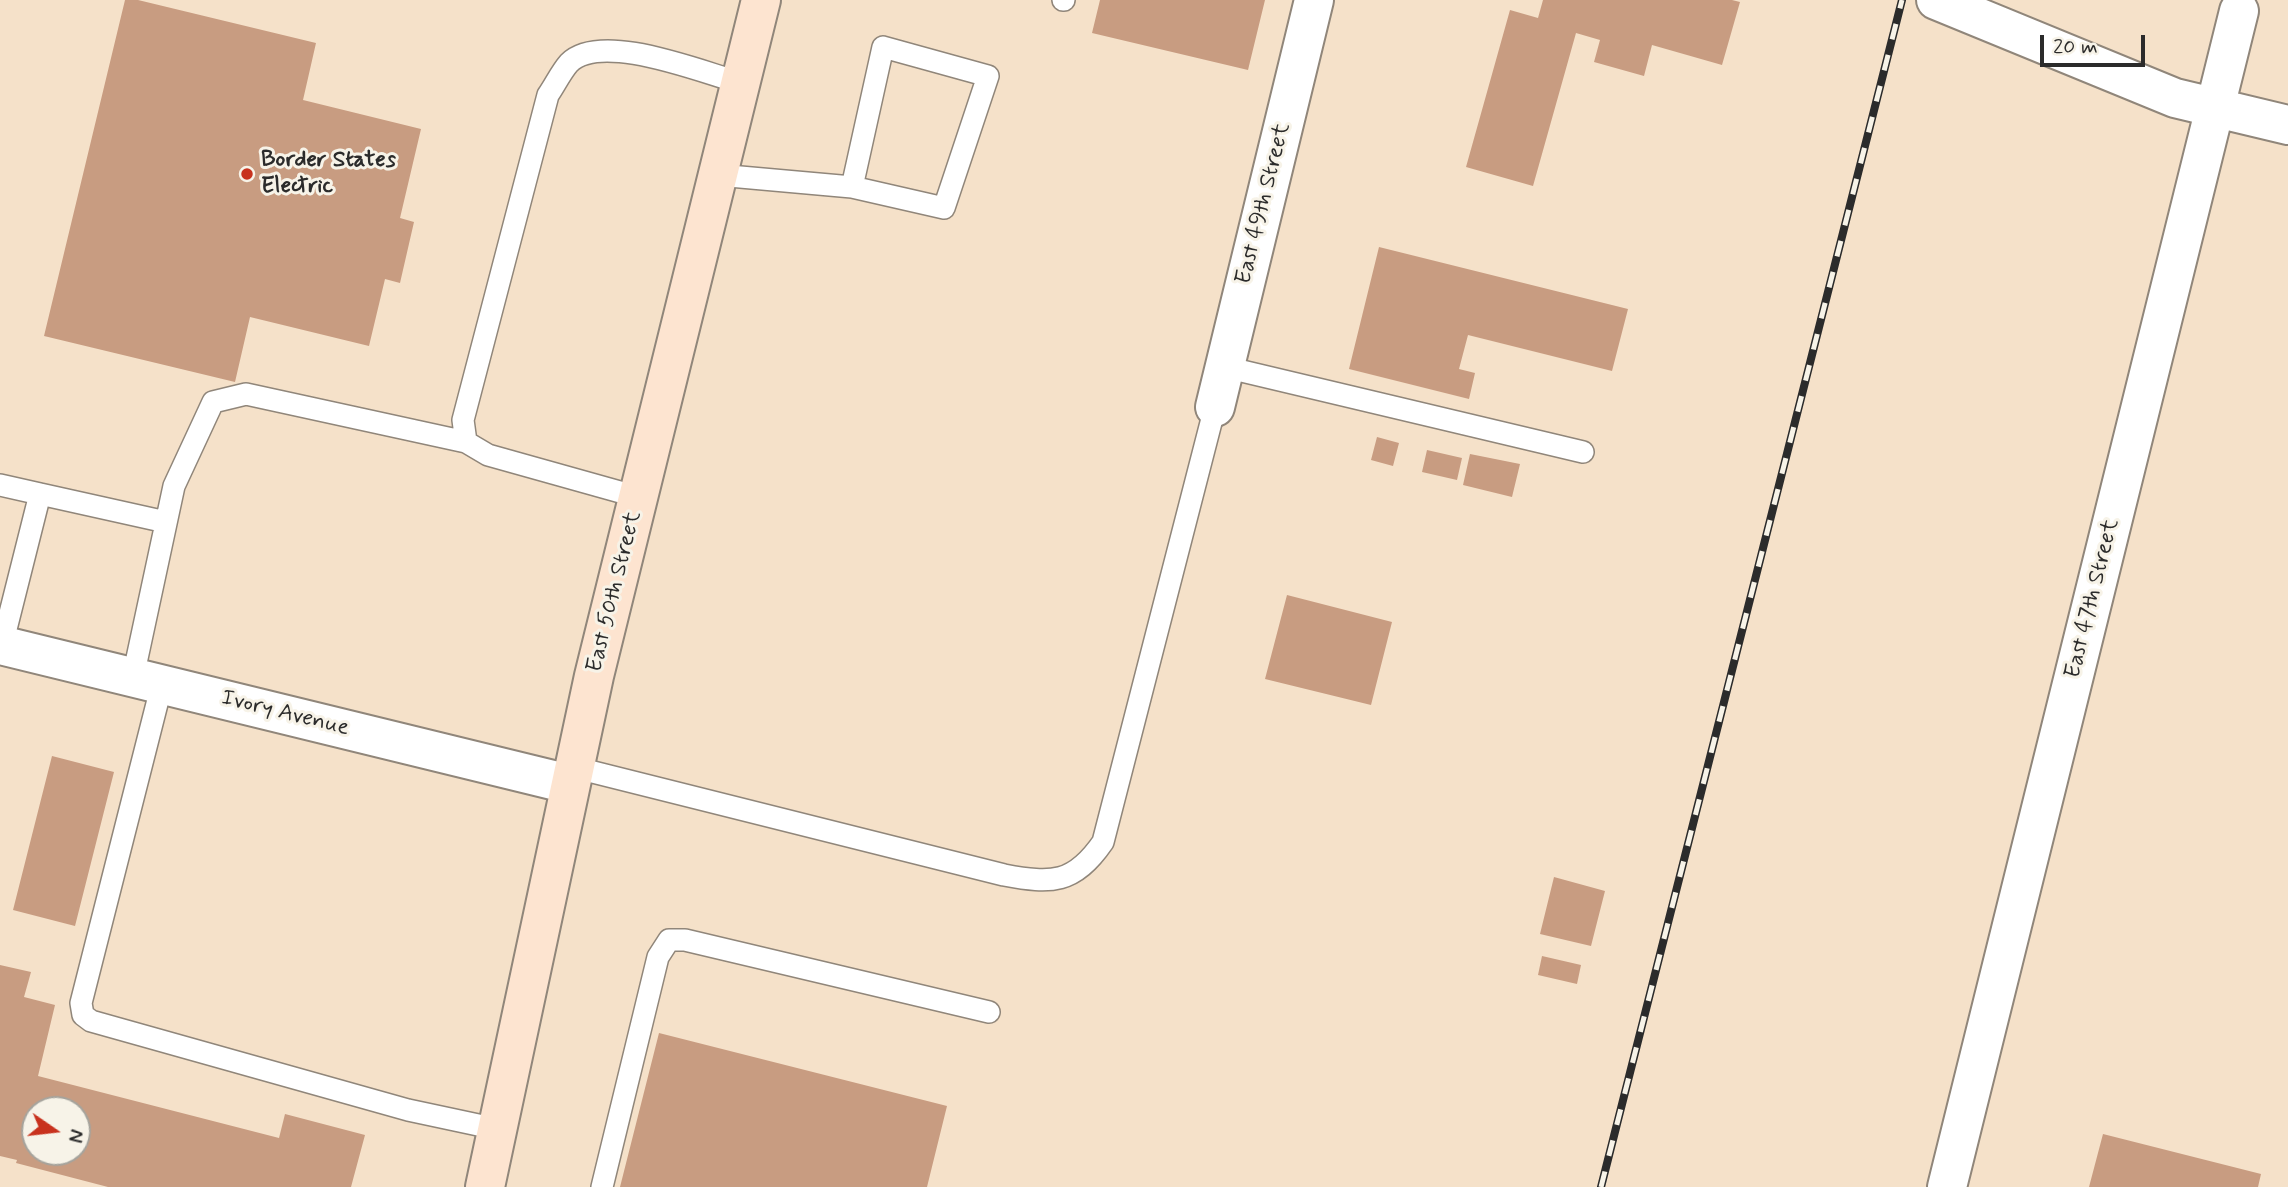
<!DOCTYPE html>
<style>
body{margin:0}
#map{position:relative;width:2288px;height:1187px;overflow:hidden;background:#f5e1c9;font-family:Mynerve,sans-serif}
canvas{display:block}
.north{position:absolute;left:21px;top:1096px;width:70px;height:70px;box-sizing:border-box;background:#f7f3e8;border:2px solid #a5a39c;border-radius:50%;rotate:104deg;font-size:19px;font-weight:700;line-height:28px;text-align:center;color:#2b2b2b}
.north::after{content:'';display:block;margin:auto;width:24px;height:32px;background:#c8321e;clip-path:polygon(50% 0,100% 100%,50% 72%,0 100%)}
.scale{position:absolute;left:2040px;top:35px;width:105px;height:32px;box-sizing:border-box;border:4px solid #2b2b2b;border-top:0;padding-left:9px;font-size:21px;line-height:24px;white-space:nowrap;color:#2b2b2b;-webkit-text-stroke:5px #f7f3e8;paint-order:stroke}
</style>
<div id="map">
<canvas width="2288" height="1187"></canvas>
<div class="north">N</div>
<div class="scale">20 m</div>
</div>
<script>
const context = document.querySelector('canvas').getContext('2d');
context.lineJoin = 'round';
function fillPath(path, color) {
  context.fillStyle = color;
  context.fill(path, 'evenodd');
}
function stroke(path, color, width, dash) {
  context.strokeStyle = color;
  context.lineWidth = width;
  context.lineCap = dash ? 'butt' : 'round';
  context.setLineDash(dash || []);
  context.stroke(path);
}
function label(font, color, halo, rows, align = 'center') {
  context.font = font + ' Mynerve,sans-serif';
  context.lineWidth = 6;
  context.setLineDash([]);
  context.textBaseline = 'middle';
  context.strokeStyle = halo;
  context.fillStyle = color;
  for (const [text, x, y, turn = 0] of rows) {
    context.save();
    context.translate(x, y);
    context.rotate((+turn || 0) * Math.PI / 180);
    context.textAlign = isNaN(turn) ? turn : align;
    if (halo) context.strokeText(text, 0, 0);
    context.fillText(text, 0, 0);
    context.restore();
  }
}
const building = new Path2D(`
 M 125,0 L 138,0 L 316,43 L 303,100 L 421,129 L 400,218 L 414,222 L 400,283 L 385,279 L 369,346 L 250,317 L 235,382 L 44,336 Z
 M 1100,0 L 1265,0 L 1248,70 L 1092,33 Z
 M 1543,0 L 1732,0 L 1740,2 L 1722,65 L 1652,45 L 1644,76 L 1594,62 L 1600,40 L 1576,33 L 1533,186 L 1466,167 L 1510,10 L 1538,18 Z
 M 1379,247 L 1628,309 L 1612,371 L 1468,335 L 1459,369 L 1475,373 L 1469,399 L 1349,369 Z
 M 1377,437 L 1399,443 L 1393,466 L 1371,460 Z
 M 1427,450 L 1462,458 L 1457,480 L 1422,472 Z
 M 1470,454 L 1520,464 L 1512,497 L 1463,485 Z
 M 1287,595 L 1392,622 L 1371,705 L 1265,679 Z
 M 52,756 L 114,772 L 75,926 L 13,910 Z
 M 1554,877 L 1605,891 L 1591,946 L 1540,934 Z
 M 1542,956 L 1581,965 L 1577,984 L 1538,975 Z
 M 0,965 L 31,972 L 24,997 L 55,1005 L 38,1076 L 279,1138 L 285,1114 L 365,1135 L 351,1187 L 108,1187 L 16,1163 L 17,1160 L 0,1156 ZM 35,1110 L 77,1110 L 77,1152 L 35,1152 Z
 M 659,1033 L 947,1106 L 927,1187 L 620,1187 Z
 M 2103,1134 L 2261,1174 L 2258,1187 L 2089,1187 Z`);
const lane = new Path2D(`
 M 1063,0 L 1064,0
 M 718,175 L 852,187 L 883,47 L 988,76 L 944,208 L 852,187
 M 1225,367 L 1583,452
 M 0,485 L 40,494
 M 638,497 L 488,455 L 466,442 L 463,420 L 548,95 C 555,85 561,72 569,63 C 601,31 701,72 741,83
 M 2,645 L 40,494 L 166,522
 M 133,677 L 174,486 L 213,402 L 246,394 L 466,442
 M 162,684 L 81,1003 L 83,1015 L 91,1021 L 408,1110 L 497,1129
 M 573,767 L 1004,875 C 1052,884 1074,884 1103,842 L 1215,407
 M 602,1187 L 658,957 L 669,940 L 685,940 L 989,1012`);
const street = new Path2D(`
 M 1936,0 L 2175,98 L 2288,125
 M 1215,407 L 1314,0
 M 0,645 L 569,784
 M 1947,1187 L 2239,11`);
const secondary = new Path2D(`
 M 485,1187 L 594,676 L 761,0`);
const rail = new Path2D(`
 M 1601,1187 L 1902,0`);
const markers = [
 [247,174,7,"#c8321e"]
];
const poiNames = [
 ["Border States",261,161],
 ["Electric",261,187]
];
const streetNames = [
 ["East 49th Street",1264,204,-76],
 ["East 50th Street",615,592,-76],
 ["East 47th Street",2093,599,-76],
 ["Ivory Avenue",285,714,14]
];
fillPath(building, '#c89c81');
stroke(lane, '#90867a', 24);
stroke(street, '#90867a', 42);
stroke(secondary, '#90867a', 42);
stroke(lane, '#fff', 21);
stroke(street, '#fff', 38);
stroke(secondary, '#fde4d0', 38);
stroke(rail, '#2b2b2b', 8);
stroke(rail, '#f7f3e8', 5, [16]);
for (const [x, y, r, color] of markers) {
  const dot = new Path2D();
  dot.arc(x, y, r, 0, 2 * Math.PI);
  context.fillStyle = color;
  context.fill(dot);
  stroke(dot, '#f7f3e8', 2.5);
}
label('bold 23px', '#2b2b2b', '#f7f3e8', poiNames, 'left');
label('23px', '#2b2b2b', '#f7f3e8', streetNames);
</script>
